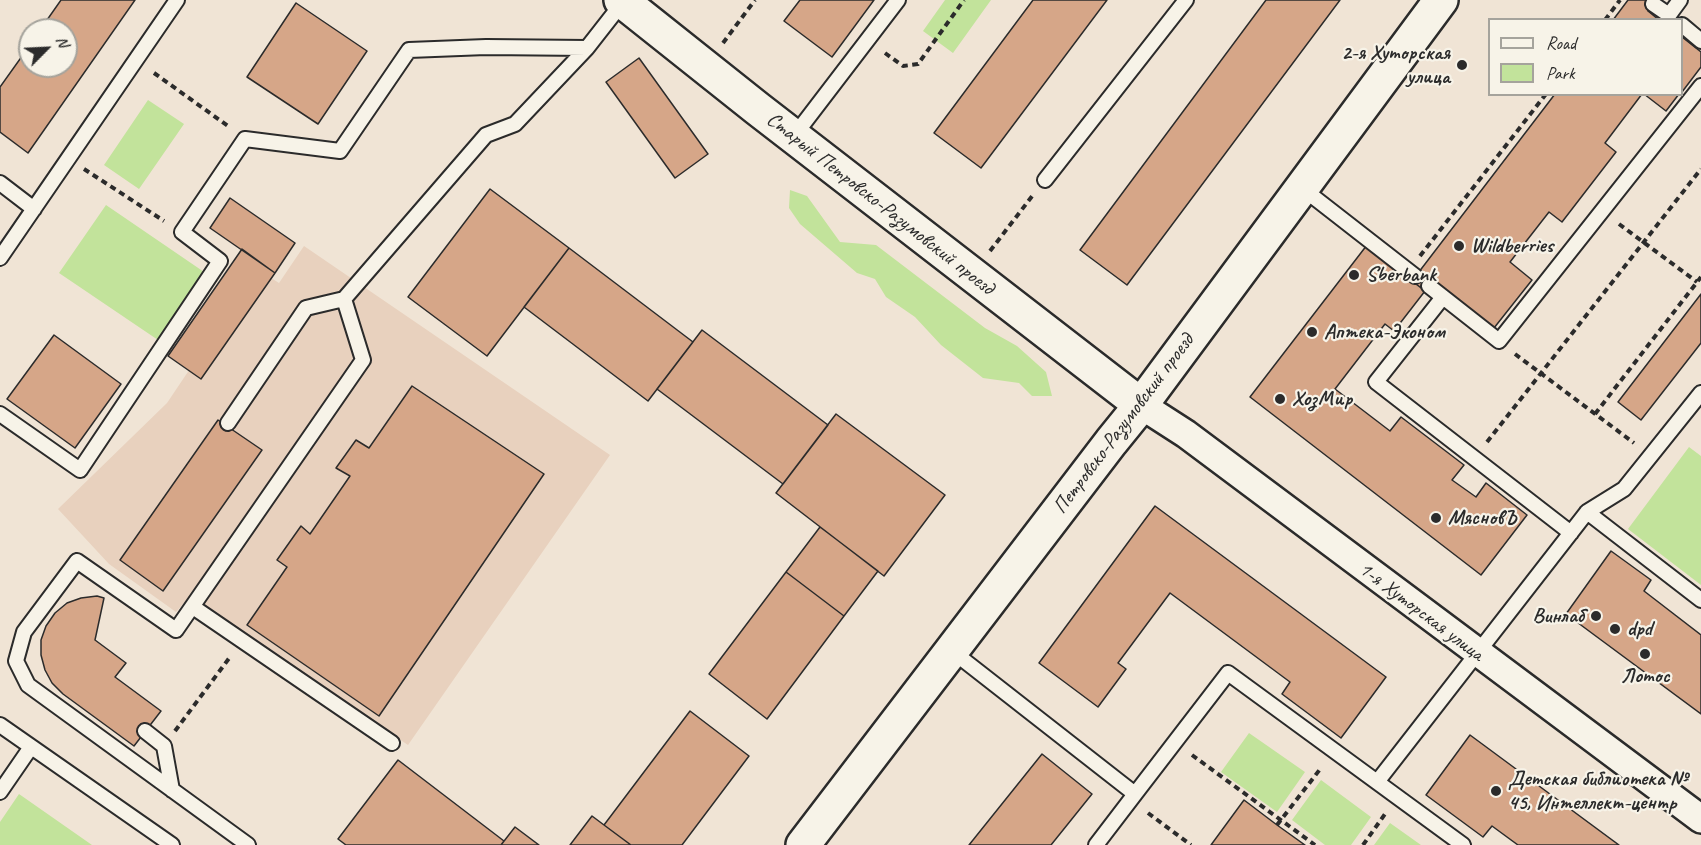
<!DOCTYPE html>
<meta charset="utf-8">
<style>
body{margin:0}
#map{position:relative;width:1701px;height:845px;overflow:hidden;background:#f0e4d5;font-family:Caveat,sans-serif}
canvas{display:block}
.legend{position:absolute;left:1488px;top:18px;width:195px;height:78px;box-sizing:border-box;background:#f7f3e8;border:2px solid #a5a39c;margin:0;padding:8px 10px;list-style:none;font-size:18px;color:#2b2b2b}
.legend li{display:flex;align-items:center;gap:12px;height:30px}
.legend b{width:30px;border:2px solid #a5a39c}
.north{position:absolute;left:18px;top:18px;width:60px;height:60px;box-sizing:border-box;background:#f7f3e8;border:2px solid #a5a39c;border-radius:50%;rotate:66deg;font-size:16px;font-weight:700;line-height:24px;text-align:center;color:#2b2b2b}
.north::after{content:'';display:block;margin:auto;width:21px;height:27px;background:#2b2b2b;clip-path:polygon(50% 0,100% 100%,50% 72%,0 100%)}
</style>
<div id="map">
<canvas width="1701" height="845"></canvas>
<ul class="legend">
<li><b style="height:8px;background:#f7f3e8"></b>Road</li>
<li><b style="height:16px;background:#c2e39b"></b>Park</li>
</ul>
<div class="north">N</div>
</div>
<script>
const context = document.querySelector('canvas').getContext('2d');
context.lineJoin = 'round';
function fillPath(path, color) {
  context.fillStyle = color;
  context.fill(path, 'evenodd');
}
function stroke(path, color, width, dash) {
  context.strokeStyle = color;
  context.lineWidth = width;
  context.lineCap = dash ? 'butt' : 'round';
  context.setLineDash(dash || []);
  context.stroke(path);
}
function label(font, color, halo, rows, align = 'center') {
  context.font = font + ' Caveat,sans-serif';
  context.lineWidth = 4.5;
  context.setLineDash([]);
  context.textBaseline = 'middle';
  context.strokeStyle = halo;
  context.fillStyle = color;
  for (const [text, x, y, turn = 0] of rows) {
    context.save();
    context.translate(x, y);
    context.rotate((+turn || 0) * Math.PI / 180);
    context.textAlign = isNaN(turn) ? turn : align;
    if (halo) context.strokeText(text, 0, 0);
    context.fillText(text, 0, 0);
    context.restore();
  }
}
const built = new Path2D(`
 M 304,246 L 610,455 L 408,745 L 189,597 L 176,612 L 109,564 L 58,509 L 167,403 L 257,269 L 279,283 Z`);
const green = new Path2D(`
 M 945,0 L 991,0 L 953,53 L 923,31 Z
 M 148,100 L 184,124 L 139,189 L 104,165 Z
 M 790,190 L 807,196 L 840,242 L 876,245 L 985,328 L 1017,346 L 1046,372 L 1052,396 L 1032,396 L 1019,383 L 983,378 L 941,345 L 915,317 L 886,297 L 875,279 L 857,273 L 800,224 L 789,208 Z
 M 106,205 L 207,274 L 161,342 L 59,273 Z
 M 1689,447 L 1701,456 L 1701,585 L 1628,529 Z
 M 1249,733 L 1305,772 L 1277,812 L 1221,772 Z
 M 1321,780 L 1371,817 L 1351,845 L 1325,845 L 1292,820 Z
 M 19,794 L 92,845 L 0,845 L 0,822 Z
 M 1390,823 L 1421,845 L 1374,845 Z`);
const building = new Path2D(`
 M 61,0 L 135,0 L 28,153 L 0,132 L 0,87 L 30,45 L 30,66 L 66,66 L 66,30 L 40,30 Z
 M 800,0 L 874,0 L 832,57 L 784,21 Z
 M 1033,0 L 1107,0 L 981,168 L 934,133 Z
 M 1266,0 L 1340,0 L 1127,285 L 1080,250 Z
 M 1628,0 L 1656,0 L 1648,11 L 1659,20 L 1613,20 Z
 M 296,3 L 367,51 L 318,124 L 247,77 Z
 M 1682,37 L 1701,52 L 1701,67 L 1682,92 Z
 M 639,58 L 708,154 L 675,178 L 606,82 Z
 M 1555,94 L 1642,94 L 1605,143 L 1616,152 L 1562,222 L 1549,212 L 1510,262 L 1532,280 L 1494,328 L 1433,281 L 1425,291 L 1412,281 Z
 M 1644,94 L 1679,94 L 1666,111 Z
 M 490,189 L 569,248 L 487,356 L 408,297 Z
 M 230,198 L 295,243 L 275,273 L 210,228 Z
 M 1367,245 L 1425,291 L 1394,331 L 1385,324 L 1335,389 L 1390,431 L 1401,417 L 1464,465 L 1452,480 L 1476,497 L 1486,483 L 1527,515 L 1481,575 L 1250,397 Z
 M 569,248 L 693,342 L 648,401 L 524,307 Z
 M 242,249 L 275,273 L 201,379 L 168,356 Z
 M 1701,294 L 1701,343 L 1641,420 L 1618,402 Z
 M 702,330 L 828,425 L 783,484 L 657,389 Z
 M 54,335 L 121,384 L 75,448 L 7,399 Z
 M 412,386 L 544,474 L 379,716 L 247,625 L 287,567 L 277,560 L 301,526 L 310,534 L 350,476 L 336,468 L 356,440 L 369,448 Z
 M 836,414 L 945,495 L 884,576 L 776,493 Z
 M 218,420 L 262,450 L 163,591 L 120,560 Z
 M 1155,506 L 1386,677 L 1341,738 L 1282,694 L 1290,682 L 1170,593 L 1118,663 L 1126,669 L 1098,707 L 1039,663 Z
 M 820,527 L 878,571 L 844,616 L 786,572 Z
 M 1611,551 L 1651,580 L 1644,591 L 1701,635 L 1701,714 L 1566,614 Z
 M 786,572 L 844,616 L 767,719 L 709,674 Z
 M 97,596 L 104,598 L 95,640 L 126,663 L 115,677 L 161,711 L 134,746 L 63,694 L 52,683 L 45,670 L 41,655 L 41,640 L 46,626 L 55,613 L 67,603 L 81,598 Z
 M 690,711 L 749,756 L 682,845 L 631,845 L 604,825 Z
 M 1470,735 L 1619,845 L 1518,845 L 1492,826 L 1483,837 L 1426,795 Z
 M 1042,754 L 1092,794 L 1051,845 L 969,845 Z
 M 398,760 L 504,841 L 501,845 L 346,845 L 338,839 Z
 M 1244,800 L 1277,825 L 1305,845 L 1211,845 Z
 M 592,816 L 604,825 L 631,845 L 570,845 Z
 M 515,827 L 539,845 L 501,845 Z`);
const path = new Path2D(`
 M 1605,20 L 1620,0
 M 723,43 L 755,0
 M 885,53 L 903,66 L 918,64 L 964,0
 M 154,73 L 228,126
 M 84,169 L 164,221
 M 1619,224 L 1697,282
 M 990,251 L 1033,195
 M 1420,256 L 1546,94
 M 1515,354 L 1634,443
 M 1595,414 L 1701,277
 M 1487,442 L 1701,169
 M 175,731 L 230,657
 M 1192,755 L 1315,845
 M 1148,813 L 1191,845
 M 1277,825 L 1321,768
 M 1363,845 L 1385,814`);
const lane = new Path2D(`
 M 1653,4 L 1669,15 L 1680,0
 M 1682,25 L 1701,41
 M 794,136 L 898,0
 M 1045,180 L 1186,0
 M 0,183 L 34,209
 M 1302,188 L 1415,276
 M 0,258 L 177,0
 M 1429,286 L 1499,341 L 1701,86
 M 1443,297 L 1376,382 L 1571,533
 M 0,414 L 80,470 L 220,261 L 182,232 L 245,139 L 340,151 L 409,50 L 486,47 L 587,48
 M 228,423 L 306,308 L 344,299 L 486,135 L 515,124 L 587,48 L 623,2
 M 1587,512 L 1624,489 L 1701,393
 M 193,607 L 392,743
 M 952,651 L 1135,794 L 1228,673 L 1463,845
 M 0,725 L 172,845
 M 145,731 L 164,746 L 172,790
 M 1377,782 L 1587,512 L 1701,600
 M 0,792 L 31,747
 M 248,845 L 28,685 L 16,661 L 24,632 L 77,561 L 176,630 L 363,360 L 344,299
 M 1096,845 L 1135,794`);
const street = new Path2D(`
 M 1141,405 L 1186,434 L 1701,819`);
const secondary = new Path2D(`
 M 621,0 L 758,109 L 1141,405
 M 803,845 L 1111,442 L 1141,405 L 1441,0`);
const markers = [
 [1462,65,6,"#2b2b2b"],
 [1459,246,6,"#2b2b2b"],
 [1354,275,6,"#2b2b2b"],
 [1312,332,6,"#2b2b2b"],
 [1280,399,6,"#2b2b2b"],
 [1436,518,6,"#2b2b2b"],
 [1596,616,6,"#2b2b2b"],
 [1615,629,6,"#2b2b2b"],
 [1645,654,6,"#2b2b2b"],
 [1496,791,6,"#2b2b2b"]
];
const poiNames = [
 ["2-я Хуторская",1450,53,"right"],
 ["улица",1450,77,"right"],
 ["Wildberries",1471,246],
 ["Sberbank",1366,275],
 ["Аптека-Эконом",1324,332],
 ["ХозМир",1292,399],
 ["МясновЪ",1448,518],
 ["Винлаб",1584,616,"right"],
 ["dpd",1627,629],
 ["Лотос",1645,676,"center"],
 ["Детская библиотека №",1508,779],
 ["45, Интеллект-центр",1508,803]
];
const streetNames = [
 ["Старый Петровско-Разумовский проезд",880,204,38],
 ["Петровско-Разумовский проезд",1124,424,-53],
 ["1-я Хуторская улица",1421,612,37]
];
fillPath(built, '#e8d1be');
fillPath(green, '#c2e39b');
fillPath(building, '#d6a688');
stroke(building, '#2b2b2b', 1.5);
stroke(lane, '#2b2b2b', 18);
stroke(street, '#2b2b2b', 32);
stroke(secondary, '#2b2b2b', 38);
stroke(path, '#2b2b2b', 4, [6, 4.5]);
stroke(lane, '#f7f3e8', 14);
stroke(street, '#f7f3e8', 27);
stroke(secondary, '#f7f3e8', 33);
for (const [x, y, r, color] of markers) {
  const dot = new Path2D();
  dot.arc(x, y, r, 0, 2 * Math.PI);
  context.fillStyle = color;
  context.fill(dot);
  stroke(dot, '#f7f3e8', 2);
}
label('bold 21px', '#2b2b2b', '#f7f3e8', poiNames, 'left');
label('21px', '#2b2b2b', '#f7f3e8', streetNames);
</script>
